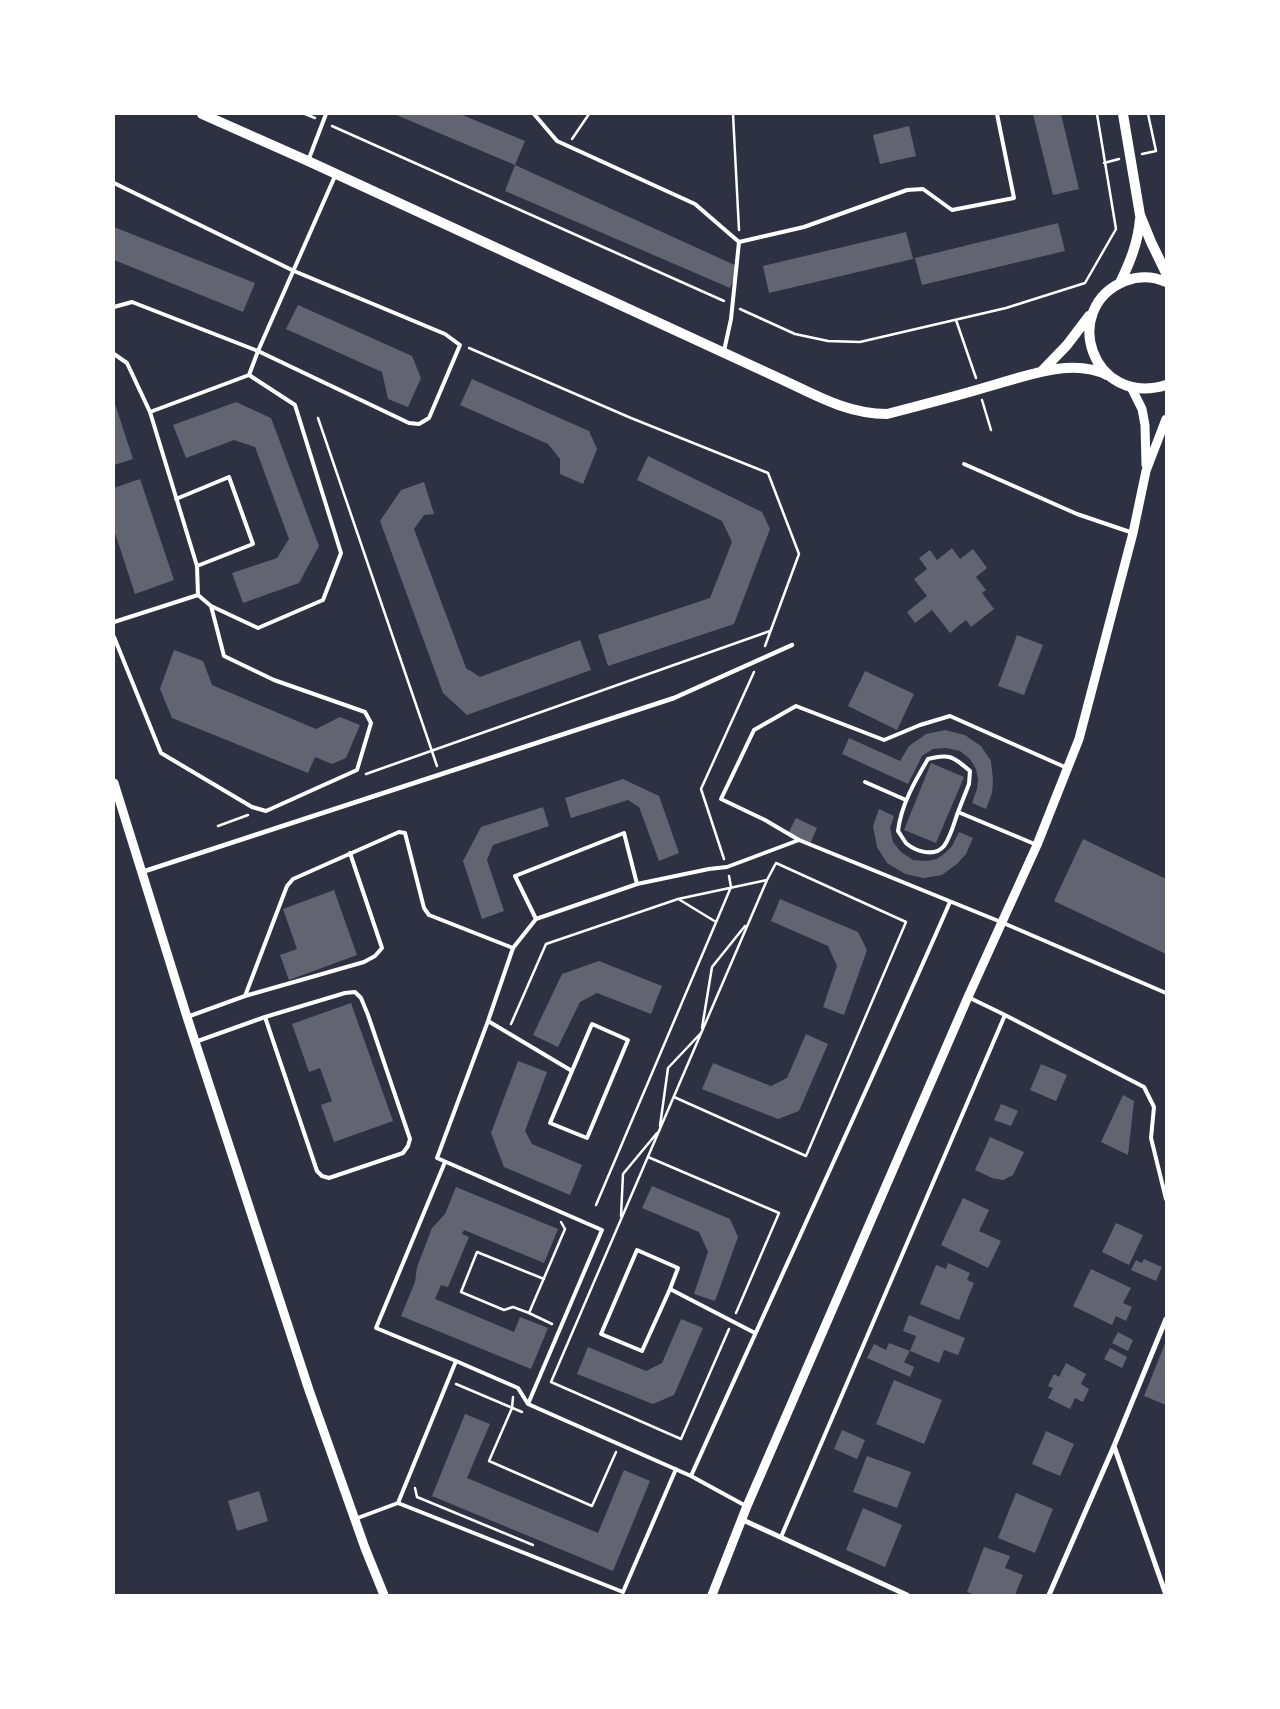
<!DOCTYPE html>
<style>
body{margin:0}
#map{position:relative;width:1280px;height:1709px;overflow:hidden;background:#2d3142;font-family:"Sofia Sans Condensed",sans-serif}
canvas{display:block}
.frame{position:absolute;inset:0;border:115px solid #fff;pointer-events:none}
</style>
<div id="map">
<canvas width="1280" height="1709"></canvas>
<div class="frame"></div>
</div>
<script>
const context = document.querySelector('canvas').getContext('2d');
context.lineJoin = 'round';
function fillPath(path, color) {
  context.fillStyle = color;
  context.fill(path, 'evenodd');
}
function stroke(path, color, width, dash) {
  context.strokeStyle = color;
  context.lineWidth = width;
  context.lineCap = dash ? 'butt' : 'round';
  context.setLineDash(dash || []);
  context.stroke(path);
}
const building = new Path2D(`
 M 394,114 L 460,114 L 525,141 L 515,165 Z
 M 1033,114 L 1061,114 L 1079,189 L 1053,195 Z
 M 909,126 L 916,156 L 880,164 L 873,135 Z
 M 515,165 L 739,267 L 730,288 L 505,191 Z
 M 1058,223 L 1065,251 L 922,285 L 915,258 Z
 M 114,227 L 255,283 L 243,312 L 114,260 Z
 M 906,232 L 913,259 L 769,293 L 763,266 Z
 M 298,305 L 412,356 L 421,378 L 408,407 L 388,399 L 382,372 L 286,329 Z
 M 472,379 L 589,431 L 597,449 L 583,484 L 560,474 L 560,459 L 548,444 L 460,405 Z
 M 114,401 L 133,459 L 114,465 Z
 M 236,402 L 271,418 L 319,546 L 299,583 L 243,603 L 232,573 L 277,558 L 289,539 L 255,447 L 234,440 L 186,458 L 173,425 Z
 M 648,456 L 762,512 L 770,529 L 734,624 L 608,666 L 598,635 L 710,598 L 732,542 L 722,521 L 637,480 Z
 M 140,479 L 174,580 L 135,594 L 114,530 L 114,488 Z
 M 424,482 L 434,514 L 424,515 L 414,529 L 466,668 L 480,677 L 580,640 L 591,670 L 467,715 L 443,693 L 380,521 L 401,490 Z
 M 952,548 L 960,559 L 973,549 L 987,568 L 976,577 L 986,590 L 982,593 L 994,609 L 971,627 L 966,620 L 950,633 L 932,610 L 915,623 L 907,612 L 927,596 L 914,579 L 927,569 L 919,558 L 930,550 L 937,560 Z
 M 1017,635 L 1043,645 L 1024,695 L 998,686 Z
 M 174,650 L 203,661 L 212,685 L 316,729 L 340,717 L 360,725 L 346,758 L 332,764 L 315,757 L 308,773 L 172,718 L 160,689 Z
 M 865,671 L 914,694 L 897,730 L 848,706 Z
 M 945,730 L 965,735 L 981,746 L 991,761 L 993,780 L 992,793 L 986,809 L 972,803 L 977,789 L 978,779 L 976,769 L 970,759 L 960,751 L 946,748 L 933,749 L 922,756 L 908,784 L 842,754 L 849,738 L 900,761 L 909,746 L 926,734 Z
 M 931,763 L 964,777 L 936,843 L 904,830 Z
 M 623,779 L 659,796 L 679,853 L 659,861 L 639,807 L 628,800 L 571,818 L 565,798 Z
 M 543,807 L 549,826 L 493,845 L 487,860 L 504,911 L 482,919 L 463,861 L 481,827 Z
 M 879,809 L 894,816 L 890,828 L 893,842 L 901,852 L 913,860 L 926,861 L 937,859 L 945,853 L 952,846 L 959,832 L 973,838 L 966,854 L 957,864 L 942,875 L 924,878 L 905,874 L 887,863 L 877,847 L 873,826 Z
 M 796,818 L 817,828 L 810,844 L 788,834 Z
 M 1083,839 L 1166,879 L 1166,954 L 1054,901 Z
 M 334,890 L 357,955 L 289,980 L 280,955 L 297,949 L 283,909 Z
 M 780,899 L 858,932 L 867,950 L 844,1015 L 823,1007 L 837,966 L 828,946 L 771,921 Z
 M 599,961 L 662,986 L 651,1014 L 597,993 L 580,1002 L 558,1047 L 533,1035 L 562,974 Z
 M 351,1003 L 393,1121 L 334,1142 L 321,1105 L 332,1101 L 320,1068 L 309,1072 L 292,1024 Z
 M 806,1034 L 828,1044 L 799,1111 L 778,1119 L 702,1089 L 713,1063 L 771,1086 L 787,1078 Z
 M 518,1061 L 547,1072 L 525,1131 L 532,1144 L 582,1165 L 570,1195 L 504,1167 L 491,1133 Z
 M 1041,1064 L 1067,1075 L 1056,1101 L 1030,1090 Z
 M 1123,1095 L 1134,1101 L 1128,1155 L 1101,1142 Z
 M 1001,1104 L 1018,1111 L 1011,1126 L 994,1120 Z
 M 990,1137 L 1024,1152 L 1013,1175 L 1003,1180 L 992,1178 L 975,1170 Z
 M 652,1186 L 730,1219 L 738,1237 L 715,1301 L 694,1294 L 708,1252 L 699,1232 L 642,1208 Z
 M 456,1187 L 558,1229 L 544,1263 L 464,1230 L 462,1234 L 469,1237 L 448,1287 L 441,1285 L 435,1299 L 514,1332 L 520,1317 L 548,1328 L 531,1369 L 401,1316 L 415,1282 L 417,1267 L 432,1228 L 445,1214 Z
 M 963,1198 L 989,1210 L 979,1231 L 1001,1241 L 988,1268 L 941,1245 Z
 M 1116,1223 L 1143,1235 L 1129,1265 L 1102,1252 Z
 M 1144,1259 L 1162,1267 L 1156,1281 L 1131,1270 L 1136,1260 L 1142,1263 Z
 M 948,1263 L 970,1273 L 967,1280 L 974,1283 L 959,1320 L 920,1304 L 936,1265 L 946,1269 Z
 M 1091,1269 L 1131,1288 L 1123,1303 L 1132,1307 L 1126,1321 L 1116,1316 L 1112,1325 L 1073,1306 Z
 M 909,1315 L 965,1338 L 958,1355 L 944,1350 L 939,1363 L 910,1351 L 904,1362 L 914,1367 L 910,1377 L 867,1358 L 874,1344 L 886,1350 L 889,1343 L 910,1351 L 916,1336 L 903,1331 Z
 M 681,1319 L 703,1328 L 674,1395 L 653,1404 L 577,1374 L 588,1347 L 646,1371 L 662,1363 Z
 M 1118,1332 L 1133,1340 L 1128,1351 L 1112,1343 Z
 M 1166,1341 L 1166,1405 L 1144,1396 Z
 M 1110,1348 L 1127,1357 L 1122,1368 L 1104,1359 Z
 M 1066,1363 L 1086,1374 L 1081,1384 L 1089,1389 L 1083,1402 L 1075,1398 L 1070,1409 L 1048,1398 L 1053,1388 L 1048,1386 L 1054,1374 L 1059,1377 Z
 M 894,1380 L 942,1400 L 924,1444 L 876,1424 Z
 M 465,1414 L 490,1424 L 467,1478 L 598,1533 L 624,1470 L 650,1481 L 613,1571 L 432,1496 Z
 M 842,1430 L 865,1440 L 857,1459 L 834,1449 Z
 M 1046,1431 L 1074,1444 L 1060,1476 L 1032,1464 Z
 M 867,1456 L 911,1472 L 897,1508 L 853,1492 Z
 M 259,1491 L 268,1521 L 237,1531 L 228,1501 Z
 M 1016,1493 L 1053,1509 L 1035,1553 L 998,1538 Z
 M 863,1508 L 902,1525 L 885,1567 L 846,1550 Z
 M 984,1547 L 1010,1556 L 1005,1568 L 1023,1575 L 1015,1595 L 976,1595 L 967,1592 Z`);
const path = new Path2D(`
 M 305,114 L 315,118
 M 733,114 L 739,230
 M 332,126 L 724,301
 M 572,139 L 589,114
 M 1142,154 L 1156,151 L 1148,114
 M 1104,163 L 1119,159
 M 740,309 L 795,334 L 828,341 L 860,342 L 1006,308 L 1085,283 L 1116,229 L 1097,114
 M 956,320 L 976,378
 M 469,348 L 631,418 L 768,473 L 799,554 L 765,646
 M 982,400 L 991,430
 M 318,418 L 437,766
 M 366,774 L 770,631
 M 218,826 L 248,815
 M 724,859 L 701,789 L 754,672
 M 680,900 L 716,922
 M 511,1024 L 546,944 L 678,899 L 767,880 L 551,1382 L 681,1439 L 729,1329
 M 702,1028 L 712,967 L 745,926
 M 674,1097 L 806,1156 L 906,922 L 776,863 L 767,880
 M 660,1126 L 668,1068 L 701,1033
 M 648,1157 L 779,1213 L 736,1313
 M 596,1205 L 731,887 L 729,876
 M 621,1216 L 623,1174 L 657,1133
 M 529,1313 L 513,1307 L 504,1310 L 461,1292 L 477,1252 L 544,1279
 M 552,1324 L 529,1313 L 565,1229 L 561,1222
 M 456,1384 L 522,1412
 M 513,1397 L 512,1408 L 489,1461 L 592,1506 L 616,1452
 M 415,1488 L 417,1497 L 533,1545`);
const service = new Path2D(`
 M 534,114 L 557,141 L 695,204 L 739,242 L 804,227 L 907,190 L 923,189 L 952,210 L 1014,198 L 997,114
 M 308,161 L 326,114
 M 114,183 L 294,271 L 445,334 L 460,345 L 429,418 L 419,424 L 409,423 L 258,351 L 249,375 L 150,412
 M 114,307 L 132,302 L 258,351 L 335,176
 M 724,351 L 731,319 L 739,242
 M 114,354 L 127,363 L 150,412 L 197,566 L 198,595 L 211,606 L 224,656 L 274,680 L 365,712 L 371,723 L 357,770 L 266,811 L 252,807 L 161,753 L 114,637
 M 964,464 L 1077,514 L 1133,533
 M 176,499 L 229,477 L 253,544 L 197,566
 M 211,606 L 258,628 L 323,600 L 341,553 L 295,405 L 249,375
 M 114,622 L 198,595
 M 865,782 L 906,800
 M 958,812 C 954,823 951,836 944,846 C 935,857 917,852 907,844 C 904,841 901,835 898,831 C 901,805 915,781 928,759 C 949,753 954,757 970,771 L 969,784 L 958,812 L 1037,845
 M 799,840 L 765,820 L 721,799 L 754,730 L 796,706 L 884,740 L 920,725 L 950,716 L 1067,768
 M 350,853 L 382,948 L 375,956 L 364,962 L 245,996 L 287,886 L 293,879 L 399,832 L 405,833 L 424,908 L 429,915 L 513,948
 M 536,919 L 515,876 L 624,833 L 637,884
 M 355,992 L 361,998 L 368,1015 L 410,1139 L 408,1146 L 403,1153 L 329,1178 L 322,1176 L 317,1171 L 265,1017 L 345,993 Z
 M 1005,1015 L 1144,1087 L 1154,1107 L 1151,1138 L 1166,1199
 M 187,1017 L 245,996
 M 488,1021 L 572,1071 L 592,1024 L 628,1040 L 587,1138 L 550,1123 L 572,1071
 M 195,1042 L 265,1017
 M 670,1289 L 642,1351 L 601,1334 L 637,1250 L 678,1268 L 670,1289 L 755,1333
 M 456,1361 L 518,1388 L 528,1404
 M 691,1476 C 777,1284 866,1094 950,902
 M 398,1503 L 456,1361 L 376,1328 L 445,1162
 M 746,1506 L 691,1476 L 528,1404 L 602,1230 L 437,1158 L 488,1021 L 513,948 L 536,919 L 637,884 L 709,869 L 727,867 L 799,840 L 1001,922 L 1166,993
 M 355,1519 L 398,1503 L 623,1592 L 676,1469
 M 781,1537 L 1005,1015 L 968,997`);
const pedestrian = new Path2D(`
 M 142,872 L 674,698 L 792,645`);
const minor = new Path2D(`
 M 1114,1446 L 1166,1595
 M 743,1520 L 907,1595
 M 1049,1595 L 1114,1446 L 1166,1319`);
const tertiary = new Path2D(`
 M 1131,387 L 1142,409 L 1145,425 L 1146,465
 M 114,783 L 187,1017 L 309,1390 L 365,1548 L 384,1595
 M 712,1595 L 747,1506 L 968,997 L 1037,845 L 1079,739 L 1133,533 L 1146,471 L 1166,419`);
const secondary = new Path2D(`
 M 202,114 L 308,161 L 783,380 C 817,396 848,414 887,414 C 918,406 949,398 980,389 C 1018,379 1070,356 1107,375
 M 1123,114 L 1140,215 L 1151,242 L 1166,273
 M 1166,282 C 1153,276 1138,276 1125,281 C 1059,308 1092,408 1166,385
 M 1120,283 C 1130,262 1138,243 1140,219
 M 1041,372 L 1067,345 L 1089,316`);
fillPath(building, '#626471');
stroke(path, '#fff', 2.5);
stroke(service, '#fff', 4);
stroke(pedestrian, '#fff', 4.5);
stroke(minor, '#fff', 5);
stroke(tertiary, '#fff', 9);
stroke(secondary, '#fff', 10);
</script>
